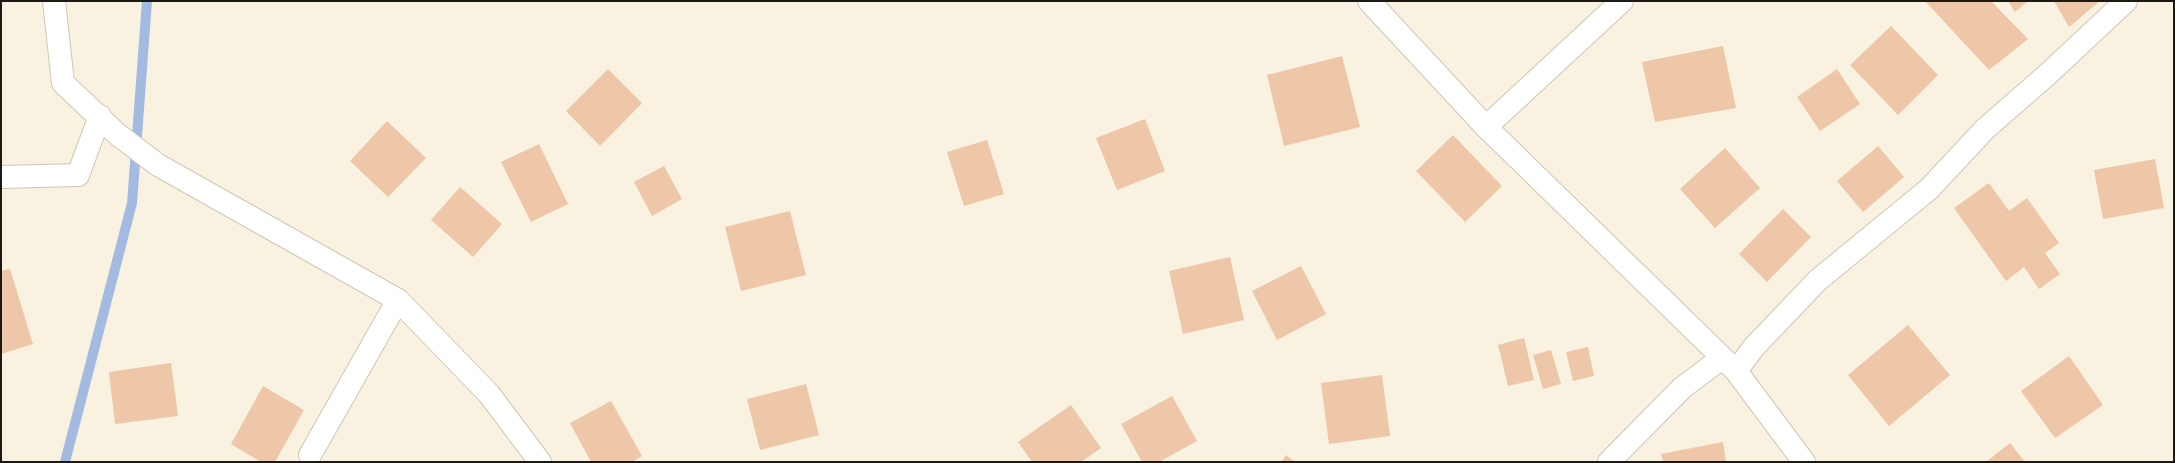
<!DOCTYPE html>
<style>
body{margin:0}
#map{position:relative;width:2175px;height:463px;overflow:hidden;background:#f9f2e0;font-family:"Source Sans 3",sans-serif}
canvas{display:block}
.frame{position:absolute;inset:0;border:2px solid #1b1912;pointer-events:none}
</style>
<div id="map">
<canvas width="2175" height="463"></canvas>
<div class="frame"></div>
</div>
<script>
const context = document.querySelector('canvas').getContext('2d');
context.lineJoin = 'round';
function stroke(path, color, width, dash) {
  context.strokeStyle = color;
  context.lineWidth = width;
  context.lineCap = dash ? 'butt' : 'round';
  context.setLineDash(dash || []);
  context.stroke(path);
}
function fillPath(path, color) {
  context.fillStyle = color;
  context.fill(path, 'evenodd');
}
const stream = new Path2D(`
 M 65,462 L 132,203 L 147,1`);
const building = new Path2D(`
 M 1925,1 L 1991,1 L 2028,39 L 1989,70 Z
 M 2008,1 L 2028,1 L 2015,12 Z
 M 2054,1 L 2100,1 L 2069,27 Z
 M 1891,26 L 1938,75 L 1898,115 L 1850,65 Z
 M 1723,46 L 1736,108 L 1655,122 L 1642,62 Z
 M 1342,56 L 1360,127 L 1284,146 L 1267,75 Z
 M 608,69 L 642,103 L 600,146 L 566,111 Z
 M 1837,69 L 1860,104 L 1820,131 L 1797,97 Z
 M 1145,119 L 1165,171 L 1117,190 L 1096,138 Z
 M 387,121 L 426,158 L 388,197 L 350,161 Z
 M 1453,135 L 1502,186 L 1465,222 L 1416,171 Z
 M 987,140 L 1004,194 L 964,206 L 947,152 Z
 M 539,144 L 568,204 L 531,222 L 501,162 Z
 M 1878,146 L 1904,177 L 1863,212 L 1837,181 Z
 M 1725,148 L 1760,188 L 1715,228 L 1680,189 Z
 M 2155,159 L 2164,208 L 2103,219 L 2094,170 Z
 M 664,166 L 682,199 L 652,216 L 634,182 Z
 M 1989,183 L 2009,211 L 2027,198 L 2059,243 L 2045,253 L 2060,274 L 2039,289 L 2024,267 L 2006,281 L 1954,208 Z
 M 460,187 L 502,224 L 473,257 L 431,220 Z
 M 1783,209 L 1811,237 L 1767,282 L 1739,254 Z
 M 790,211 L 806,275 L 741,291 L 725,227 Z
 M 1230,257 L 1244,320 L 1183,334 L 1169,271 Z
 M 1301,266 L 1326,314 L 1277,340 L 1252,291 Z
 M 10,269 L 33,344 L 1,354 L 1,271 Z
 M 1908,325 L 1950,375 L 1889,426 L 1848,375 Z
 M 1524,338 L 1534,380 L 1508,386 L 1498,345 Z
 M 1588,347 L 1594,376 L 1573,381 L 1566,352 Z
 M 1551,350 L 1561,384 L 1543,389 L 1533,355 Z
 M 2069,356 L 2103,405 L 2055,438 L 2021,391 Z
 M 171,363 L 178,416 L 115,424 L 109,372 Z
 M 1382,375 L 1390,436 L 1329,444 L 1321,383 Z
 M 806,384 L 819,435 L 760,450 L 747,399 Z
 M 263,386 L 304,410 L 275,462 L 261,462 L 231,444 Z
 M 1172,396 L 1197,441 L 1159,462 L 1142,462 L 1121,424 Z
 M 611,401 L 642,456 L 632,462 L 591,462 L 570,423 Z
 M 1071,405 L 1101,448 L 1081,462 L 1032,462 L 1018,442 Z
 M 1723,442 L 1726,462 L 1663,462 L 1661,454 Z
 M 2010,443 L 2025,462 L 1986,462 Z
 M 1286,455 L 1295,462 L 1281,462 Z`);
const minor = new Path2D(`
 M 54,1 L 63,83 L 117,134 L 158,165 L 398,300 L 489,394 L 540,462
 M 1369,1 L 1486,127 L 1736,371 L 1804,462
 M 1486,127 L 1622,1
 M 1,177 L 78,175 L 100,116
 M 1736,371 L 1754,347 L 1818,280 L 1929,189 L 1985,129 L 2048,74 L 2126,1
 M 310,455 L 398,300
 M 1609,462 L 1682,388 L 1722,358`);
stroke(stream, '#a3bbe1', 10);
fillPath(building, '#eec6a8');
stroke(minor, '#cec7b5', 24);
stroke(minor, '#fff', 22);
</script>
